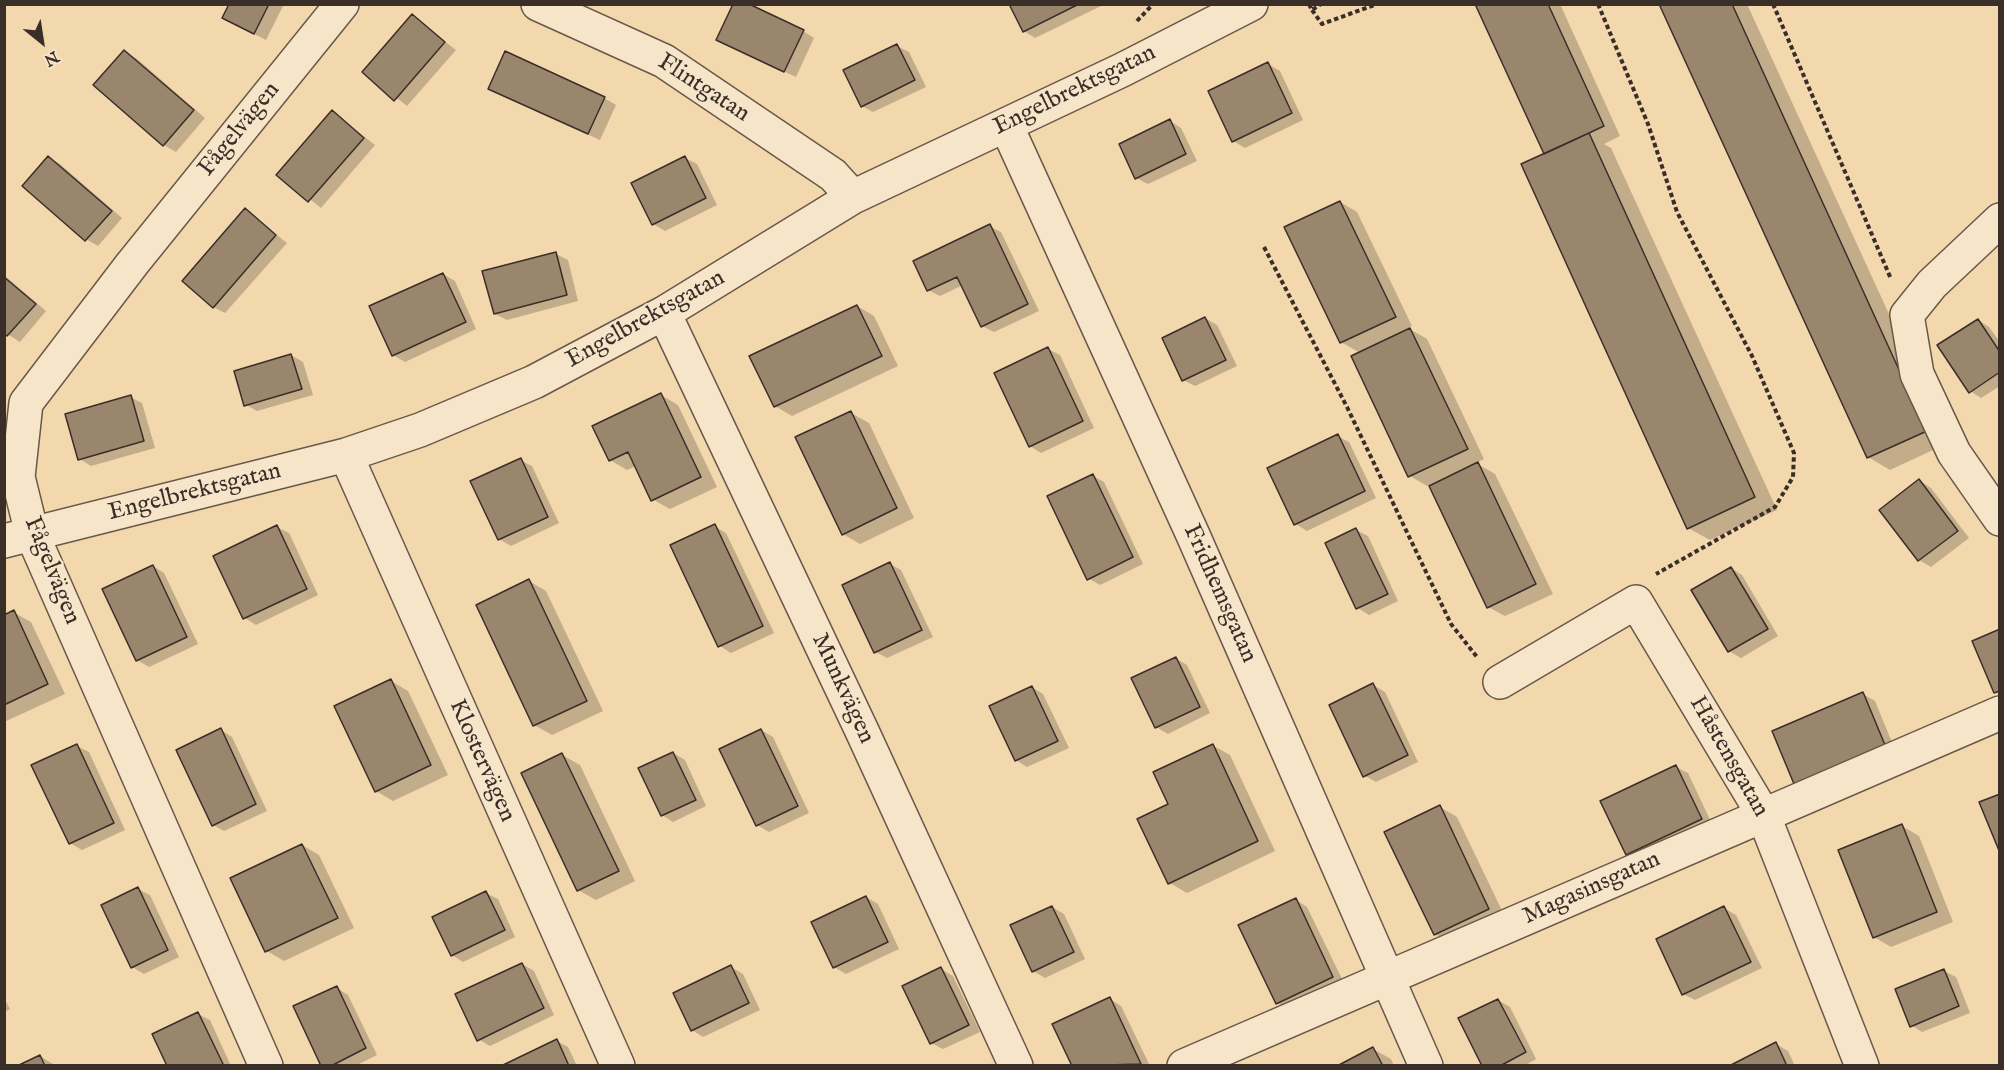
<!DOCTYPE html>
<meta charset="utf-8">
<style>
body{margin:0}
#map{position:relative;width:2004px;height:1070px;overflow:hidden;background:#f3d7ad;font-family:"IM FELL English",serif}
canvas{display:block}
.frame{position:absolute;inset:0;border:6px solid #3a2e28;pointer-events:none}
.north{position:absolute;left:12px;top:12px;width:60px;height:60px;-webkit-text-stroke:4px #f7e5ca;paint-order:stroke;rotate:150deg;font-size:16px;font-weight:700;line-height:24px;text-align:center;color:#3a2e28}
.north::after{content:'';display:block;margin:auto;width:21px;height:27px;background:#3a2e28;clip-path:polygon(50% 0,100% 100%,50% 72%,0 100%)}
</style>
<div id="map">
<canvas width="2004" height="1070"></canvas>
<div class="frame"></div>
<div class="north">N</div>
</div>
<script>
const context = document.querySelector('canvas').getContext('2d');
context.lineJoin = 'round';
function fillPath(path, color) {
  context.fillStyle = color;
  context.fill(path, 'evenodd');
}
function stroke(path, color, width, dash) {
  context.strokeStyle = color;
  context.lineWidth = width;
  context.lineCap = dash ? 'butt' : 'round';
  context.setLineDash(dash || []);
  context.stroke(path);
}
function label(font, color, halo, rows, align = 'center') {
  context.font = font + ' "IM FELL English",serif';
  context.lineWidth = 4.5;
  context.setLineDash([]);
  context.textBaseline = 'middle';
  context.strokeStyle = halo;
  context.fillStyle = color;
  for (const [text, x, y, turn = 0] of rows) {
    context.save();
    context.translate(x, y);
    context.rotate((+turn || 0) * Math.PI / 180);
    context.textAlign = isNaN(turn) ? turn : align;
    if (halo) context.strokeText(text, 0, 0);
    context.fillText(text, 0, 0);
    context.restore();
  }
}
const shadow = new Path2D(`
 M 230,4 L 284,4 L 266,40 L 235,24 Z
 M 1011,4 L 1101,4 L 1101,6 L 1035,38 L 1024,31 Z
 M 1477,4 L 1560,4 L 1620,136 L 1604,144 L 1611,148 L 1777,510 L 1710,540 L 1688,528 L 1547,154 Z
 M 1661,4 L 1747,4 L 1948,443 L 1890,470 L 1868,457 Z
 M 412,16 L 456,50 L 407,106 L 364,72 Z
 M 803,31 L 814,38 L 796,77 L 729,46 Z
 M 897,46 L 909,52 L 926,87 L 873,112 L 862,106 Z
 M 124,52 L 136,58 L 205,118 L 176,152 L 164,145 L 95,85 Z
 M 1268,64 L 1280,71 L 1303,120 L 1245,148 L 1233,141 Z
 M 501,95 L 604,98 L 616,105 L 600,140 Z
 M 333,112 L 375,145 L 321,208 L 279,174 Z
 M 1170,121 L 1181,128 L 1197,161 L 1148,184 L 1136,178 Z
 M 49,158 L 60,164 L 122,218 L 98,246 L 86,239 Z
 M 685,158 L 697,164 L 717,205 L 665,231 L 653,224 Z
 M 1340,202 L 1357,212 L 1412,326 L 1408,328 L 1427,339 L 1484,459 L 1476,463 L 1495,474 L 1553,594 L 1505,616 L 1488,607 L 1430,485 L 1427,486 L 1410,476 L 1360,353 L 1341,342 Z
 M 245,210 L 287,243 L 225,313 L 213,307 Z
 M 989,226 L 1001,232 L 1039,311 L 994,332 L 982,326 L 963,285 L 940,296 L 928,290 Z
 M 556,254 L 568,260 L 578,301 L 507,320 L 495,314 Z
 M 443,274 L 455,281 L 476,329 L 405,362 L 393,355 Z
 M 4,275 L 46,311 L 20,342 L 4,332 Z
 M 857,306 L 874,316 L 898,366 L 792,416 L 775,406 Z
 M 1205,318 L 1217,325 L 1237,366 L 1195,386 L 1183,380 Z
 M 1978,320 L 1989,327 L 2000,342 L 2000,386 L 1981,398 L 1970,391 Z
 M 1048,349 L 1060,355 L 1094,428 L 1041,453 L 1030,446 Z
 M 291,355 L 303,362 L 313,395 L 257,411 L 246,405 Z
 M 661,395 L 678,405 L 717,487 L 670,509 L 652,499 L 636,466 L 627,470 L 610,460 Z
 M 130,397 L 142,403 L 155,448 L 91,466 L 80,459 Z
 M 851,413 L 869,423 L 914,518 L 860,544 L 843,534 Z
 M 1337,436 L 1349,442 L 1376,498 L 1307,531 L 1296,524 Z
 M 520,460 L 532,466 L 559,523 L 511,546 L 499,539 Z
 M 1093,476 L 1104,482 L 1143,564 L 1100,585 L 1088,578 Z
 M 1920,481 L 1931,488 L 1969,538 L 1931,567 L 1919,560 L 1881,510 Z
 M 714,526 L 726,533 L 774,633 L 731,653 L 720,646 Z
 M 277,527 L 289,533 L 318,595 L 256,625 L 245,618 L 215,556 Z
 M 1356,530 L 1368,536 L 1398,601 L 1369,615 L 1358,608 Z
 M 890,564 L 901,570 L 933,637 L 887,658 L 876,652 Z
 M 153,566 L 164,573 L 198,644 L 149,667 L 137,660 Z
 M 1731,568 L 1742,575 L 1778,636 L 1741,658 L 1729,651 Z
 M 529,581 L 546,591 L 603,711 L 552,735 L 534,725 Z
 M 13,612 L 31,622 L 65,694 L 4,722 L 4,616 Z
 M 1175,658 L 1187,665 L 1210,713 L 1168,734 L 1156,727 Z
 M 391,681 L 408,691 L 448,775 L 393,801 L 376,791 Z
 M 1373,685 L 1385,692 L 1418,762 L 1376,782 L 1365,776 Z
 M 1032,687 L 1043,694 L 1069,748 L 1027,767 L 1016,760 Z
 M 1863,694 L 1875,701 L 1896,752 L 1807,789 L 1795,783 Z
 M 221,730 L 232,737 L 267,811 L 224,831 L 213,825 Z
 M 761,730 L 773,737 L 809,813 L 769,832 L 757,825 Z
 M 1212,745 L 1230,755 L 1275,851 L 1187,893 L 1170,883 L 1170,805 Z
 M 77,746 L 89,752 L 125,830 L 82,850 L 70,843 Z
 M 673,753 L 685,760 L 706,806 L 673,822 L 662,815 Z
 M 562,755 L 580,765 L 635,881 L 596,900 L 578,890 Z
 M 1676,767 L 1688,773 L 1713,826 L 1639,861 L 1628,854 L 1602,802 Z
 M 1440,807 L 1457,817 L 1506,919 L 1452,944 L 1435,934 Z
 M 1902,826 L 1919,836 L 1953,922 L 1891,947 L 1874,937 Z
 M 302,845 L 319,855 L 354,928 L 284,961 L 267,951 L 232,879 Z
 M 138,889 L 150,895 L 179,957 L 144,974 L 132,967 Z
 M 486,893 L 498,899 L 515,937 L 463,962 L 452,955 Z
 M 866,897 L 878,904 L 899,949 L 846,974 L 834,967 Z
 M 1296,900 L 1307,907 L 1344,983 L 1289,1009 L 1277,1003 Z
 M 1052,907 L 1064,914 L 1085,959 L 1045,978 L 1033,971 Z
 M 1724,908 L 1736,915 L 1762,968 L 1695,1000 L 1683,994 Z
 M 522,964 L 534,971 L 554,1015 L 490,1046 L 478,1039 Z
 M 731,967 L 743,974 L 760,1010 L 703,1037 L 692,1030 Z
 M 941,969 L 953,976 L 980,1032 L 943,1049 L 931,1043 Z
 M 1944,971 L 1956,977 L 1970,1013 L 1922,1032 L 1911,1025 Z
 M 337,988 L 348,995 L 377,1055 L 355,1066 L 323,1066 Z
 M 4,998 L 10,1009 L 4,1012 Z
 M 1110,999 L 1121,1006 L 1150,1066 L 1074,1066 Z
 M 1498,1000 L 1510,1007 L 1536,1059 L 1524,1066 L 1484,1066 Z
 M 198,1014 L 210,1020 L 231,1066 L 169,1066 Z
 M 557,1041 L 568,1047 L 577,1066 L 504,1066 Z
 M 1776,1044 L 1788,1051 L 1795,1066 L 1732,1066 Z
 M 1373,1049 L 1391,1059 L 1394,1066 L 1341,1066 Z
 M 40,1056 L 56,1066 L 21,1066 Z`);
const building = new Path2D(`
 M 229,4 L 269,4 L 254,34 L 222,18 Z
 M 733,4 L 749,4 L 804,30 L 784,72 L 716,40 Z
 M 1009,4 L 1079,4 L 1023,32 Z
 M 1475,4 L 1548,4 L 1604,126 L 1544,154 Z
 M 1659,4 L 1732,4 L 1927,431 L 1867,458 Z
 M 412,14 L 445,42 L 394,101 L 362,72 Z
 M 897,44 L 915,80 L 861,107 L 843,70 Z
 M 124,50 L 194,110 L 163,146 L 93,85 Z
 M 505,51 L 605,97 L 588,134 L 488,89 Z
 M 1268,62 L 1292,113 L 1232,142 L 1208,91 Z
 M 332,110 L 364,138 L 308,202 L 276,175 Z
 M 1170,119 L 1186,154 L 1135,179 L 1119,144 Z
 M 1589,133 L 1755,497 L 1687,529 L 1521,164 Z
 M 48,156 L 112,211 L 85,241 L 22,186 Z
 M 685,156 L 706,198 L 652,225 L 631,183 Z
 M 1340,201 L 1396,317 L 1340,343 L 1284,227 Z
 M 245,208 L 276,235 L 213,308 L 182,281 Z
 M 990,224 L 1028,304 L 981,327 L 957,277 L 927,291 L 913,261 Z
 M 556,252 L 567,295 L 494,314 L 482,271 Z
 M 443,273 L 466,322 L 392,356 L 369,306 Z
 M 4,277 L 36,304 L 7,336 L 4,334 Z
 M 857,305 L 882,356 L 774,407 L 749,356 Z
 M 1205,317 L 1226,360 L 1182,381 L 1162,338 Z
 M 1978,319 L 2000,352 L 2000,372 L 1969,393 L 1937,345 Z
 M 1410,328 L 1468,449 L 1408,477 L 1351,356 Z
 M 1048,347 L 1083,421 L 1029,447 L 994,373 Z
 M 291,354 L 302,389 L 244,406 L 234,371 Z
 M 661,393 L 701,477 L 651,501 L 628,452 L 609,461 L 592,426 Z
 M 131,395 L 144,441 L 78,460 L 65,414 Z
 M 851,411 L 897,508 L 842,535 L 795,437 Z
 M 1338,434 L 1365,491 L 1294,525 L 1267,468 Z
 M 521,458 L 548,517 L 498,540 L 470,481 Z
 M 1478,462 L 1536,584 L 1487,608 L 1429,486 Z
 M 1093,474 L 1133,557 L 1087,580 L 1047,496 Z
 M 1919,479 L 1958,531 L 1918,561 L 1879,510 Z
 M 715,524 L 763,626 L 718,647 L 670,545 Z
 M 277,525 L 307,589 L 243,619 L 213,556 Z
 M 1356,528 L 1388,594 L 1356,609 L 1325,543 Z
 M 890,562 L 922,630 L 874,653 L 842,585 Z
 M 153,565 L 187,637 L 136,661 L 102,589 Z
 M 1731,567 L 1768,629 L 1728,652 L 1691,590 Z
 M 529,579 L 587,701 L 533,726 L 476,605 Z
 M 14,610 L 48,684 L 4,705 L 4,615 Z
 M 2000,629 L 2000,691 L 1994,693 L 1972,641 Z
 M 1176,657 L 1200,707 L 1155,728 L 1131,678 Z
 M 391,679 L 431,765 L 375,792 L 334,706 Z
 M 1373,683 L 1408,755 L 1363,777 L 1329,705 Z
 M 1032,686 L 1058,741 L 1015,761 L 989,706 Z
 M 1863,692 L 1885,745 L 1794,784 L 1772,731 Z
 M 221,728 L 256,804 L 212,826 L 176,750 Z
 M 761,729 L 798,806 L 756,826 L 719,749 Z
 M 77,744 L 114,823 L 69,844 L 31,765 Z
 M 1213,744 L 1258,841 L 1168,884 L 1137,819 L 1168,804 L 1153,772 Z
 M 673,752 L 696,800 L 661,816 L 638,768 Z
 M 562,753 L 619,871 L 577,891 L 521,773 Z
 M 1676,765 L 1702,819 L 1626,855 L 1600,801 Z
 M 2000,794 L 2000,853 L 1979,802 Z
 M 1440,805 L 1489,909 L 1434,935 L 1384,832 Z
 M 1902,824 L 1937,912 L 1873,938 L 1838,850 Z
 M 302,844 L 338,918 L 265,952 L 230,878 Z
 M 138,887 L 168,950 L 131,968 L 101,905 Z
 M 486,891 L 505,930 L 451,956 L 432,917 Z
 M 866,896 L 888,942 L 833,968 L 811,922 Z
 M 1296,898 L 1333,977 L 1276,1004 L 1238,925 Z
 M 1052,906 L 1074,952 L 1032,972 L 1010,925 Z
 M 1724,906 L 1751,962 L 1682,995 L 1656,939 Z
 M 522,963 L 544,1008 L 477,1041 L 455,994 Z
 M 731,965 L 749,1003 L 691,1031 L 673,993 Z
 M 941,967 L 969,1025 L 930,1044 L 902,986 Z
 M 1944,969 L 1959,1006 L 1910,1027 L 1895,989 Z
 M 337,986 L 366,1048 L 331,1066 L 321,1066 L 293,1006 Z
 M 1110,997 L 1141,1064 L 1072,1066 L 1052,1024 Z
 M 1498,999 L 1526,1052 L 1500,1066 L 1482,1066 L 1458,1018 Z
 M 198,1012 L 224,1066 L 167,1066 L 152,1034 Z
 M 557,1039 L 569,1066 L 501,1066 Z
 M 1776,1042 L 1787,1066 L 1729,1066 Z
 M 1373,1047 L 1383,1066 L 1337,1066 Z
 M 40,1055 L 45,1066 L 17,1066 Z`);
const path = new Path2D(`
 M 1309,4 L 1312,10 L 1321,4
 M 1598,4 L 1648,124 L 1677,212 L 1752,356 L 1794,453 L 1793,477 L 1775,507 L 1656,574
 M 1773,4 L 1891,279
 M 1312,10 L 1322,24 L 1377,4
 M 1137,21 L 1153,4
 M 1264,247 L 1347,407 L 1451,624 L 1477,657`);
const minor = new Path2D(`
 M 538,4 L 664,61 L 833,175 L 853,197
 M 1006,125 L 1193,535 L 1426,1066
 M 2000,220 L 1932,284 L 1907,315 L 1917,374 L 1954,453 L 2000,519
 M 664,313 L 862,731 L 1016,1066
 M 346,455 L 618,1066
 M 4,541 L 346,455 L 420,430 L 534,382 L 664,313 L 853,197 L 1122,70 L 1251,4
 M 1500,682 L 1636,602 L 1763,814 L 1862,1066
 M 266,1066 L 32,534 L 18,477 L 26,403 L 132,264 L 342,4
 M 1184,1066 L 2000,713`);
const streetNames = [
 ["Flintgatan",703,89,33],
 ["Engelbrektsgatan",1075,91,-26],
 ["Fågelvägen",240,130,-51],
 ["Engelbrektsgatan",646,320,-29],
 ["Engelbrektsgatan",195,493,-14],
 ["Fågelvägen",51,571,68],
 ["Fridhemsgatan",1219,594,66],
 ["Munkvägen",842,689,65],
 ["Håstensgatan",1728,757,60],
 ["Klostervägen",481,761,66],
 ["Magasinsgatan",1592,889,-24]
];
fillPath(shadow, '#0003');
fillPath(building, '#9a866d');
stroke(building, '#3a2e28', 1.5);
stroke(minor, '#685849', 36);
stroke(path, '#3a2e28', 4, [4.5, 3]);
stroke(minor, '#f7e5ca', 33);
label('24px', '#3a2e28', '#f7e5ca', streetNames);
</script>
